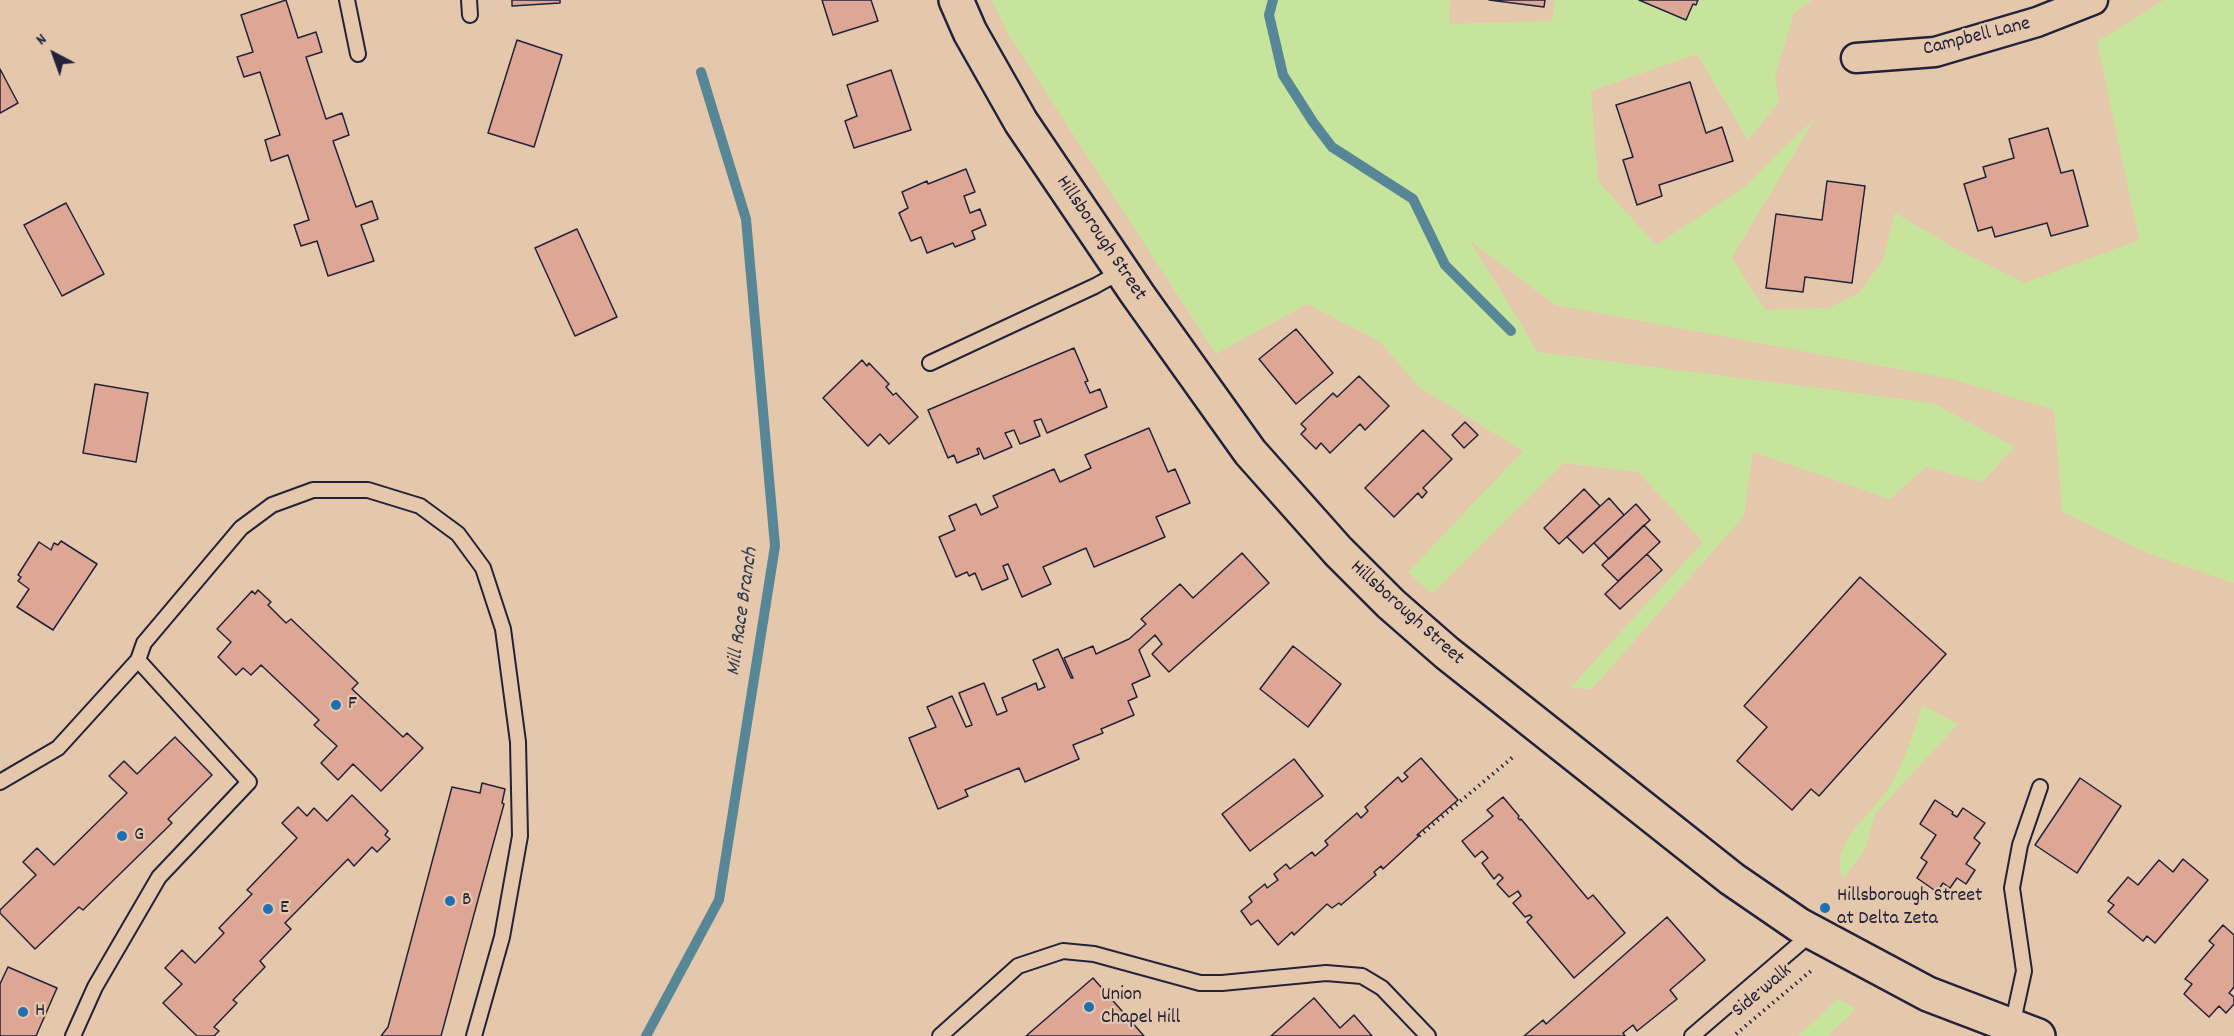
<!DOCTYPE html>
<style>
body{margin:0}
#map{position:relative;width:2234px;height:1036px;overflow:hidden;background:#e5c8ac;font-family:Dekko,sans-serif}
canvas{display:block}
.north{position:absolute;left:24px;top:24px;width:60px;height:60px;-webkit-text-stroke:4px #e5c8ac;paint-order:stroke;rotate:319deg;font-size:16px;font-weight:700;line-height:24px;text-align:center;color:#22223b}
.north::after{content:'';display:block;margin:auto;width:21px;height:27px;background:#22223b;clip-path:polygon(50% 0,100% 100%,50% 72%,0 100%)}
</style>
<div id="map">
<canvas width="2234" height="1036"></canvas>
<div class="north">N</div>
</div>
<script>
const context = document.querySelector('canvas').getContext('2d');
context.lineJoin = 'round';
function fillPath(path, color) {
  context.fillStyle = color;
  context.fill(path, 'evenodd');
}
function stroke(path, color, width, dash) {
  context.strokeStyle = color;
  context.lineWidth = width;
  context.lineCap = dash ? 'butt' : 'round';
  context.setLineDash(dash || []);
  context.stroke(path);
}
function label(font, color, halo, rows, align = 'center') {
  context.font = font + ' Dekko,sans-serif';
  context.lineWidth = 4.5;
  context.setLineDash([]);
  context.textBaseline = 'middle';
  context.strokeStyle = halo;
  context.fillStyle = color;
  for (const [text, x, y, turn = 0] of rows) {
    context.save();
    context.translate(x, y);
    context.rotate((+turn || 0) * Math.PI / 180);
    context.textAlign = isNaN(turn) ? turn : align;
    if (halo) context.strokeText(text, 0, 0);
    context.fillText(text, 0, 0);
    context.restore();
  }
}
const green = new Path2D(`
 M 992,0 L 1450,0 L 1449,24 L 1552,21 L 1555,0 L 1812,0 L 1794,13 L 1775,76 L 1779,102 L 1748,140 L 1697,54 L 1591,91 L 1598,181 L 1656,245 L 1746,186 L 1783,148 L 1815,119 L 1732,257 L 1765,310 L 1828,308 L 1859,293 L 1883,260 L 1895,213 L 1960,251 L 2025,283 L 2139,240 L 2097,42 L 2164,0 L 2234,0 L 2234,583 L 2152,555 L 2062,512 L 2054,410 L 1952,379 L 1555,305 L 1470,241 L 1538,352 L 1933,403 L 2015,447 L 1982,482 L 1926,467 L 1890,499 L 1753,452 L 1744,516 L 1592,689 L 1570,688 L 1703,542 L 1638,472 L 1564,463 L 1432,594 L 1408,572 L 1523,451 L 1420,388 L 1379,341 L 1307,304 L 1216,354 L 1008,34 Z
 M 1922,705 L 1958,724 L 1875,814 L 1865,849 L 1843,879 C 1827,844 1874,813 1890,786 C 1904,762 1914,732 1922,705 Z
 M 1838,999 L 1856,1009 L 1828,1036 L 1798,1036 Z`);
const stream = new Path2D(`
 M 1273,0 L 1269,15 L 1283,75 L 1313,122 L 1332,147 L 1413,199 L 1445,265 L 1511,331
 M 646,1036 L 719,900 L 775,546 L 746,219 L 701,72`);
const building = new Path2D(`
 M 286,0 L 298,38 L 316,32 L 322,52 L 306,57 L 326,119 L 342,113 L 349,135 L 333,141 L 356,207 L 372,201 L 378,219 L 361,225 L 374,261 L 328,276 L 317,241 L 301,246 L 294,225 L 309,220 L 288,155 L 271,161 L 265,140 L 280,135 L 260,72 L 244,77 L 237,57 L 253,52 L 241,15 Z
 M 512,0 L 560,0 L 560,3 L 512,6 Z
 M 822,0 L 871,0 L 878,21 L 833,35 Z
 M 1489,0 L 1545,0 L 1544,7 Z
 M 1639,0 L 1698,0 L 1696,5 L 1693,4 L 1686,20 Z
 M 517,40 L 562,55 L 534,147 L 488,133 Z
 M 0,69 L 18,103 L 0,113 Z
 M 891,70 L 911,130 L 854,148 L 845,121 L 857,116 L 847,85 Z
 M 1690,82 L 1706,133 L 1722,127 L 1733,161 L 1659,185 L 1662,196 L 1637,205 L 1623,160 L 1633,157 L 1616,105 Z
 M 2048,128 L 2061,173 L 2073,170 L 2088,226 L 2051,236 L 2047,223 L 1995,237 L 1992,227 L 1978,231 L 1964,184 L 1986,177 L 1983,167 L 2014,158 L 2009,139 Z
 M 966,169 L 975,192 L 964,196 L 970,213 L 980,209 L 986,225 L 972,231 L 975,239 L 955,247 L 953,243 L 927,253 L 921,237 L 911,241 L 899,213 L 908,208 L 902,192 L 927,181 L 928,184 Z
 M 1827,181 L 1865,186 L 1852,283 L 1805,277 L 1803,292 L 1766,288 L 1776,214 L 1822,220 Z
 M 66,203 L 104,274 L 62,296 L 24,225 Z
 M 577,229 L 617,317 L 575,336 L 535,248 Z
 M 1296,329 L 1333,373 L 1296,404 L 1259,359 Z
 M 1074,348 L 1088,381 L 1085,382 L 1090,393 L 1100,389 L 1107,407 L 1047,433 L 1041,419 L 1034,421 L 1040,436 L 1020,444 L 1014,430 L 1005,433 L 1012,447 L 984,459 L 979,448 L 977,449 L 979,454 L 957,463 L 954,455 L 948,458 L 928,410 Z
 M 862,360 L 867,366 L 869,363 L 889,384 L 886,387 L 893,395 L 896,393 L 918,417 L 889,444 L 880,434 L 868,446 L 823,398 Z
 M 1359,376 L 1389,406 L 1365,430 L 1360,424 L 1330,453 L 1321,443 L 1316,449 L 1301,434 L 1306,429 L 1301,424 L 1333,393 L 1337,397 Z
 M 95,384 L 148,393 L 136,462 L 83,453 Z
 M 1465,422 L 1478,435 L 1464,448 L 1452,435 Z
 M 1149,428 L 1168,472 L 1175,469 L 1190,503 L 1156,517 L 1165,537 L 1094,567 L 1086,548 L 1043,567 L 1051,584 L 1022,597 L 1008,564 L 1003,566 L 1008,579 L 982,590 L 975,573 L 969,576 L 967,572 L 956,577 L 939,537 L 955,530 L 949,516 L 976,504 L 981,515 L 998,507 L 993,496 L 1054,469 L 1060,482 L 1091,468 L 1085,455 Z
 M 1423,430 L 1452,459 L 1423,488 L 1427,492 L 1422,498 L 1418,493 L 1394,517 L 1365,488 Z
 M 1584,489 L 1600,506 L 1559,544 L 1544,528 Z
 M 1609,498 L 1624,515 L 1583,553 L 1567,537 Z
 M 1636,504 L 1650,520 L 1609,559 L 1594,543 Z
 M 1644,525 L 1660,542 L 1618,581 L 1602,565 Z
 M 61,541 L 97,564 L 53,630 L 17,607 L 29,589 L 18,581 L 21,577 L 18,575 L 39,542 L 51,550 L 54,543 L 58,545 Z
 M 1242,553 L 1269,583 L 1169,672 L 1152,654 L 1162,644 L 1155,635 L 1139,650 L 1150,676 L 1132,684 L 1137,697 L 1128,701 L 1134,715 L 1101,729 L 1103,733 L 1073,745 L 1079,759 L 1025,782 L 1019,768 L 965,790 L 968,796 L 938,809 L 909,738 L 936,727 L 927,707 L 952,696 L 966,727 L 972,725 L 959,693 L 984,683 L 997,715 L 1007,711 L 1002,698 L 1036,683 L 1038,690 L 1045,687 L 1033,660 L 1058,649 L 1071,678 L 1073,678 L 1064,658 L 1093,646 L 1096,654 L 1129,639 L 1146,624 L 1141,619 L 1180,584 L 1193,598 Z
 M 1647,554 L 1662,570 L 1620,609 L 1605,594 Z
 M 1860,577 L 1946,654 L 1819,796 L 1811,789 L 1792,810 L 1737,761 L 1767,727 L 1744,706 Z
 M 258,590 L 271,602 L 268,605 L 286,623 L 291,619 L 358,683 L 352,689 L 403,737 L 407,733 L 423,748 L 381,791 L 353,764 L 338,780 L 321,763 L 337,746 L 314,725 L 319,720 L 261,665 L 251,675 L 243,668 L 236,675 L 218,657 L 231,642 L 217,629 L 252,591 L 255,594 Z
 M 1293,646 L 1341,684 L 1308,727 L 1260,689 Z
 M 175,737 L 212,775 L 168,819 L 172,823 L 83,910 L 79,907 L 35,949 L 0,913 L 0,910 L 36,875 L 23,862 L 37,848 L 54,865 L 127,793 L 109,776 L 124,761 L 137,774 Z
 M 1421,758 L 1458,800 L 1417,835 L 1419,836 L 1383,869 L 1381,866 L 1374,872 L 1376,875 L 1341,905 L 1339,903 L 1332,908 L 1327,904 L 1294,935 L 1292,932 L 1278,945 L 1258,920 L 1251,925 L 1241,911 L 1252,902 L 1249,897 L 1265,884 L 1267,888 L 1278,880 L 1274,874 L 1286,864 L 1290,869 L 1312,852 L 1315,856 L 1328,845 L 1325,841 L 1357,813 L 1361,818 L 1368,811 L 1365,807 L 1398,777 L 1402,782 L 1408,777 L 1404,773 Z
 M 1294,759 L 1323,796 L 1250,851 L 1222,814 Z
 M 2080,778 L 2121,806 L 2077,873 L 2035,845 Z
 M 482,783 L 505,789 L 502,803 L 504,804 L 441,1036 L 381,1036 L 388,1027 L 452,787 L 480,793 Z
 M 352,795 L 388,831 L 385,835 L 390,839 L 377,852 L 372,847 L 354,866 L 348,859 L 285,923 L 291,929 L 260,961 L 265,967 L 233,1000 L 237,1003 L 214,1027 L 219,1031 L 214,1036 L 197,1036 L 163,1003 L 182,984 L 165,968 L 182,950 L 195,963 L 224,933 L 219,928 L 252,894 L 247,890 L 297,838 L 282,823 L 298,807 L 307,816 L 314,808 L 327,821 Z
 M 1503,797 L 1519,816 L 1518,818 L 1520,820 L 1521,819 L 1588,899 L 1593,895 L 1625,933 L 1574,978 L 1527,922 L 1532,917 L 1530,915 L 1525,917 L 1513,903 L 1521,896 L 1518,891 L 1509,897 L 1497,884 L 1503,878 L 1499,874 L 1494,879 L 1482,863 L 1488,858 L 1482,851 L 1475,857 L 1462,841 L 1493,816 L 1487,810 Z
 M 1935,800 L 1953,812 L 1952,814 L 1957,817 L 1963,808 L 1985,823 L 1974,838 L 1980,843 L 1966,864 L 1975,870 L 1966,884 L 1957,878 L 1950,888 L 1943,883 L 1937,892 L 1917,878 L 1927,862 L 1921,858 L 1936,835 L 1920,824 Z
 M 2183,859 L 2208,880 L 2155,943 L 2147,936 L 2143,941 L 2108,912 L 2114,905 L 2108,901 L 2128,877 L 2138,885 L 2159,860 L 2173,872 Z
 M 1667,917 L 1705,960 L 1670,990 L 1677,999 L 1637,1031 L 1633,1025 L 1623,1033 L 1625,1036 L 1524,1036 L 1543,1020 L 1546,1024 Z
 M 2223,925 L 2234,935 L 2234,987 L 2229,993 L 2234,997 L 2234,1004 L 2226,1013 L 2219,1006 L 2209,1017 L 2184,994 L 2192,984 L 2185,979 L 2214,945 L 2209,941 Z
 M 8,967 L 57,988 L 36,1036 L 0,1036 L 0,984 Z
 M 1093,978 L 1144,1036 L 1026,1036 Z
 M 1314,998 L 1340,1028 L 1354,1015 L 1372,1036 L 1271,1036 Z`);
const path = new Path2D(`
 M 1419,836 L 1513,757
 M 1736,1034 L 1812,970`);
const service = new Path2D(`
 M 347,0 L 358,54
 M 469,0 L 470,15
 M 930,363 L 1095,286 L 1122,271
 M 0,782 L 58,748 L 138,660 L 144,643 L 241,528 L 272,505 L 313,490 L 368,490 L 420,506 L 458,534 L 483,568 L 503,629 L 518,742 L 520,836 L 502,937 L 474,1036
 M 2012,1026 L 2024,971 L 2012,888 L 2020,845 L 2040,787
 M 73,1036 L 95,987 L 159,877 L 249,782 L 138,660
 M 940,1036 L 1018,966 L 1063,951 L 1094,954 L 1200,983 L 1222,983 L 1326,973 L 1362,976 L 1382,988 L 1428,1036
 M 1692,1036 L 1812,933`);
const minor = new Path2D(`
 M 1856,58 L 1935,52 L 2037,22 L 2093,0`);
const tertiary = new Path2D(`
 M 956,0 L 970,32 L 1021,122 L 1138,295 L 1250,452 L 1338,551 L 1391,604 L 1447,653 L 1732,879 L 1799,925 L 1928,994 L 2038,1036`);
const markers = [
 [336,705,6,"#1f6fb2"],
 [122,836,6,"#1f6fb2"],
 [450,901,6,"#1f6fb2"],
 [1825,908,6,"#1f6fb2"],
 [268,909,6,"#1f6fb2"],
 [1089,1007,6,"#1f6fb2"],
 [23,1012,6,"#1f6fb2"]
];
const streetNames = [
 ["Campbell Lane",1977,38,-14],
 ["Hillsborough Street",1100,239,56],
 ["Hillsborough Street",1406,614,42],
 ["Side walk",1763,992,-40]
];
const poiNames = [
 ["F",348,705],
 ["G",134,836],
 ["Hillsborough Street",1837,897],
 ["at Delta Zeta",1837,920],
 ["B",462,901],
 ["E",280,909],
 ["Union",1101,996],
 ["Chapel Hill",1101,1019],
 ["H",35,1012]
];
const waterNames = [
 ["Mill Race Branch",744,612,-82]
];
fillPath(green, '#c6e49c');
stroke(stream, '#578796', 10);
fillPath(building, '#dea795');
stroke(building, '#22223b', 1.5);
stroke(service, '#22223b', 18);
stroke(minor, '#22223b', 33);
stroke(tertiary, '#22223b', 38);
stroke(path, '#22223b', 4, [1.5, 4.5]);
stroke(service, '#e5c8ac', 14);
stroke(minor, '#e5c8ac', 28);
stroke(tertiary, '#e5c8ac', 33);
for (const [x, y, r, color] of markers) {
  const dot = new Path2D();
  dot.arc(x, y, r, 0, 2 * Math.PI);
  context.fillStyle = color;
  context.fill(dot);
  stroke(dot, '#e5c8ac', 2);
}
label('20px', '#22223b', '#e5c8ac', streetNames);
label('20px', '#22223b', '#e5c8ac', poiNames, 'left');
label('italic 21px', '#2f3b52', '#e5c8ac', waterNames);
</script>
